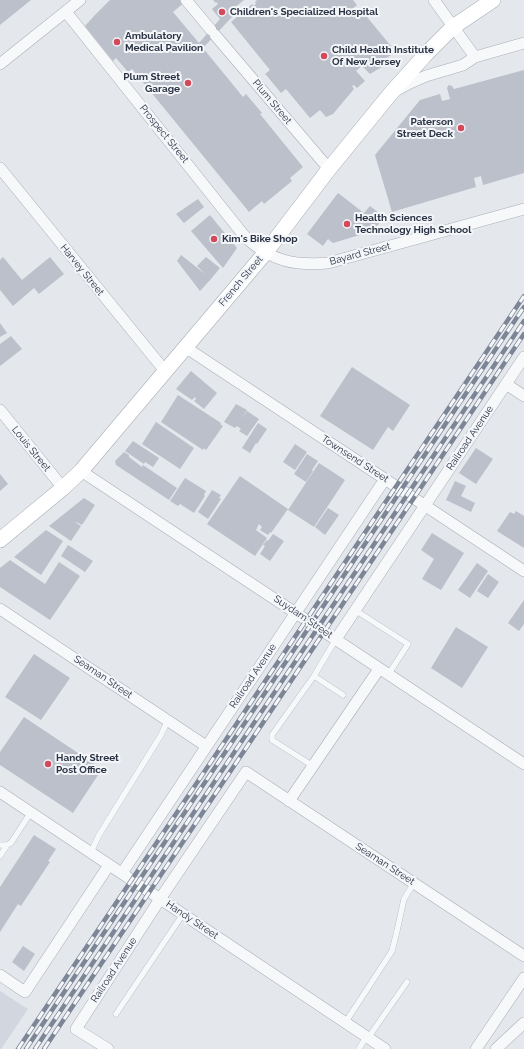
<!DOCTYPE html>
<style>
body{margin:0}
canvas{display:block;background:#e4e7ec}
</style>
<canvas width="524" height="1049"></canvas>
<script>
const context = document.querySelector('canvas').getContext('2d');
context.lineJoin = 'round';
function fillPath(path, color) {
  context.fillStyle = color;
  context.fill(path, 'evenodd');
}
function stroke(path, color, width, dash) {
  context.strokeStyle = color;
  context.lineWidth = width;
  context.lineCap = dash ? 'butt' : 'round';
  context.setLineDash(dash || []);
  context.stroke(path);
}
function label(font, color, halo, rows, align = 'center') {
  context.font = font + ' Raleway,sans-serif';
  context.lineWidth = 4;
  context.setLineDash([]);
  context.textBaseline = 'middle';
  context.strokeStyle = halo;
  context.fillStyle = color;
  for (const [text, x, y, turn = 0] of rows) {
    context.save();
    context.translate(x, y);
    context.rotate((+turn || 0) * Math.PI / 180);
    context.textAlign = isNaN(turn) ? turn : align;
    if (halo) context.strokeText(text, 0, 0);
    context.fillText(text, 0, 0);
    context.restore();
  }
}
const built = new Path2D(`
 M 0,991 L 28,1009 L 1,1049 L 0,1049 Z`);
const building = new Path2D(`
 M 0,0 L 31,0 L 0,25 Z
 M 110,0 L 187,0 L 173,12 L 199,43 L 220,19 L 212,9 L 218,4 L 217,2 L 216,3 L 213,0 L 244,0 L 233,9 L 236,11 L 234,16 L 231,18 L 203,48 L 243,97 L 246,94 L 262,113 L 260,114 L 303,167 L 290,178 L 292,181 L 264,204 L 262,201 L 249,212 L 132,69 L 128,72 L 116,58 L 113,61 L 85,26 L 94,16 Z
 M 257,0 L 353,0 L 357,5 L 352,9 L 357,15 L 362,11 L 396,52 L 383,60 L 387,64 L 370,74 L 362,66 L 356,71 L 365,81 L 357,88 L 354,85 L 352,86 L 354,89 L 333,114 L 326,117 L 320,110 L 310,118 L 286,89 L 281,93 L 267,76 L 265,74 L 270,70 L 231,22 L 252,4 L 253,6 L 256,4 L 255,2 Z
 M 524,70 L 524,173 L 483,185 L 481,176 L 474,178 L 476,187 L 392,212 L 375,155 L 420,100 L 440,94 L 442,101 L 450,99 L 447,88 L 448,86 L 449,85 L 452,86 L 454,89 Z
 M 338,193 L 364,213 L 370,206 L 384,217 L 373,231 L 333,243 L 328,239 L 323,246 L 307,234 Z
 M 198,199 L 204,207 L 184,223 L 176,214 Z
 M 210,215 L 237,248 L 223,268 L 191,231 Z
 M 181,255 L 205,274 L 197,266 L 206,257 L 220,268 L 211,279 L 200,291 L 177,261 Z
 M 3,257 L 22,280 L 50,257 L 64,274 L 39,294 L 34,288 L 13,306 L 0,290 L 0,260 Z
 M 0,323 L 7,333 L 0,337 Z
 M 11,336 L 22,349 L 0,366 L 0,344 Z
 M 352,367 L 410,405 L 393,431 L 388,427 L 373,450 L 320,416 Z
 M 191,371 L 217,393 L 204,409 L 194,401 L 196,399 L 195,397 L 192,400 L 176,389 Z
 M 178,395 L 221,423 L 220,424 L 223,426 L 206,450 L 204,448 L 203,450 L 161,422 Z
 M 236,404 L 247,410 L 241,420 L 247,411 L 259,419 L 247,436 L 239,431 L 241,429 L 237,426 L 235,428 L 224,422 Z
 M 156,422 L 194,448 L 180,469 L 142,444 Z
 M 258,423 L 267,429 L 257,444 L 256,443 L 250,453 L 242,448 Z
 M 133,441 L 159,458 L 153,467 L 145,462 L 144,464 L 125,451 Z
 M 295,444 L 307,452 L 295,470 L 283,462 Z
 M 476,448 L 493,459 L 476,484 L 459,473 Z
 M 124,452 L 129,455 L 129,457 L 142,467 L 143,465 L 177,488 L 169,500 L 116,465 L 115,461 Z
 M 307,454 L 318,461 L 312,470 L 313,471 L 306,482 L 294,474 Z
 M 319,463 L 345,480 L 314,527 L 288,510 Z
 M 0,474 L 8,484 L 0,491 Z
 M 240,476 L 288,509 L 271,533 L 270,532 L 268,535 L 260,530 L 262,527 L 259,524 L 256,530 L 267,538 L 255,556 L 207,524 Z
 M 185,478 L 206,491 L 204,495 L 205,496 L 194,513 L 180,504 L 178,506 L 170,501 Z
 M 455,481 L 466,486 L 461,496 L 475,503 L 471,512 L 446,500 Z
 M 212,490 L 221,495 L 219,498 L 221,499 L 208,519 L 198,512 Z
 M 84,498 L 95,505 L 82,525 L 76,522 L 75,522 L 81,526 L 71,541 L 49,526 Z
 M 328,508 L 339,515 L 325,535 L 315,527 Z
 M 516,511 L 524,516 L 524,548 L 497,531 L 510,512 L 514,514 Z
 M 46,530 L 63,541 L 41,575 L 14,557 Z
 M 432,533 L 464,553 L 441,590 L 422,579 L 434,559 L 421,550 Z
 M 273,534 L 284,541 L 270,561 L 260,554 L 265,546 L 263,545 L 267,540 L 268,541 Z
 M 68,545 L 93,561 L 85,572 L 61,556 Z
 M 10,560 L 45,584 L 59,562 L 80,576 L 50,620 L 0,587 L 0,568 Z
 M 477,563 L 488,571 L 470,598 L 458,590 Z
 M 488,574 L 499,582 L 488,598 L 477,591 Z
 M 524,600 L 524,624 L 519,631 L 508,623 Z
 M 456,627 L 488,647 L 462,688 L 431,668 Z
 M 34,654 L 70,678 L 41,720 L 5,697 Z
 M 24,717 L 102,769 L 73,813 L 0,765 L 0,752 Z
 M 34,835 L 56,849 L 48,861 L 50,862 L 21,906 L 18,904 L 0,932 L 0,887 Z
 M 23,946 L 35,954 L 24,971 L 12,962 Z`);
const lane = new Path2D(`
 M 355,610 L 408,644 L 388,675
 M 314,676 L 343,695
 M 313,766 L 272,740 L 272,735 L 314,676 L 336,639
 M 0,845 L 7,845 L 11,843 L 31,812
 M 91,852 L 99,835 L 161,735 L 168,720
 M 0,856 L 7,845
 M 116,1014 L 183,914
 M 345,1023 L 392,951 L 397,931 L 404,899 L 414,883
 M 368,1038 L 407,982
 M 359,1049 L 366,1037`);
const street = new Path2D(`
 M 186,0 L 211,30
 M 434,0 L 475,57
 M 66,12 L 246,238 C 272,261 294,266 328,263 L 524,209
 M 215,35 L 329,169
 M 0,64 L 80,0
 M 399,89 L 410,83 L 426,76 L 463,65 L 475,57 L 524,43
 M 0,168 L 165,371
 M 185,347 L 524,571
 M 506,384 L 524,396
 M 0,410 L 63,488
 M 81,471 L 524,764
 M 0,609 L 206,746
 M 336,639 L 524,357
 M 0,792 L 385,1049
 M 289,801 L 379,669
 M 122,873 L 385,479
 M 0,975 L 25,992 L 109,865
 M 108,1049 L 76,1029 L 160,899 L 246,772 L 524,956
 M 476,1049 L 524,978
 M 496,1049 L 524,1023`);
const secondary = new Path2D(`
 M 0,540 L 63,488 L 81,471 L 266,252 L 329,169 L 391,93 L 427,53 L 453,27 L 493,0`);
const rail = new Path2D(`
 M 18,1049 L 524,296
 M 26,1049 L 524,307
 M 35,1049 L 524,321
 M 44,1049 L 524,334`);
const markers = [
 [222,12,4,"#d1495b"],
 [117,42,4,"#d1495b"],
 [324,56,4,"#d1495b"],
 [188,83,4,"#d1495b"],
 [461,128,4,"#d1495b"],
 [347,224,4,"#d1495b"],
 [214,239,4,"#d1495b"],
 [48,764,4,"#d1495b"]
];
const poiNames = [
 ["Children's Specialized Hospital",230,12],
 ["Ambulatory",125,36],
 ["Medical Pavilion",125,48],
 ["Child Health Institute",332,50],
 ["Of New Jersey",332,62],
 ["Plum Street",180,77,"right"],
 ["Garage",180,89,"right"],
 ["Paterson",453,122,"right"],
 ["Street Deck",453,134,"right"],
 ["Health Sciences",355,218],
 ["Technology High School",355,230],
 ["Kim's Bike Shop",222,239],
 ["Handy Street",56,758],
 ["Post Office",56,770]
];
const streetNames = [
 ["Plum Street",272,102,50],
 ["Prospect Street",164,134,51],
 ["Bayard Street",360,254,-15],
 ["Harvey Street",82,270,51],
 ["French Street",241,281,-50],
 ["Railroad Avenue",470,438,-56],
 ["Louis Street",31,449,51],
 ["Townsend Street",355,459,33],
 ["Suydam Street",303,617,34],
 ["Railroad Avenue",253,676,-56],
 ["Seaman Street",103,677,34],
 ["Seaman Street",385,864,33],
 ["Handy Street",192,920,34],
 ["Railroad Avenue",114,970,-57]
];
fillPath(built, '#d2d6de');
fillPath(building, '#bbc0ca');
stroke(lane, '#a9aeb7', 6);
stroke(street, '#a9aeb7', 12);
stroke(secondary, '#a9aeb7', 16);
stroke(lane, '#f7f8fa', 5.5);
stroke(street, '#f7f8fa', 11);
stroke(secondary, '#fff', 15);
stroke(rail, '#7d8696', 4.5);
stroke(rail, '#f4f6f9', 3, [9]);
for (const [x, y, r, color] of markers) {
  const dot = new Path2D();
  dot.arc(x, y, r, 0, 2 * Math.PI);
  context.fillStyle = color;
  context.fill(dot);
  stroke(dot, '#f4f6f9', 1.5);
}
label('bold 10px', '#2b3445', '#f4f6f9', poiNames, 'left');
label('10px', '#2b3445', '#f4f6f9', streetNames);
</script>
